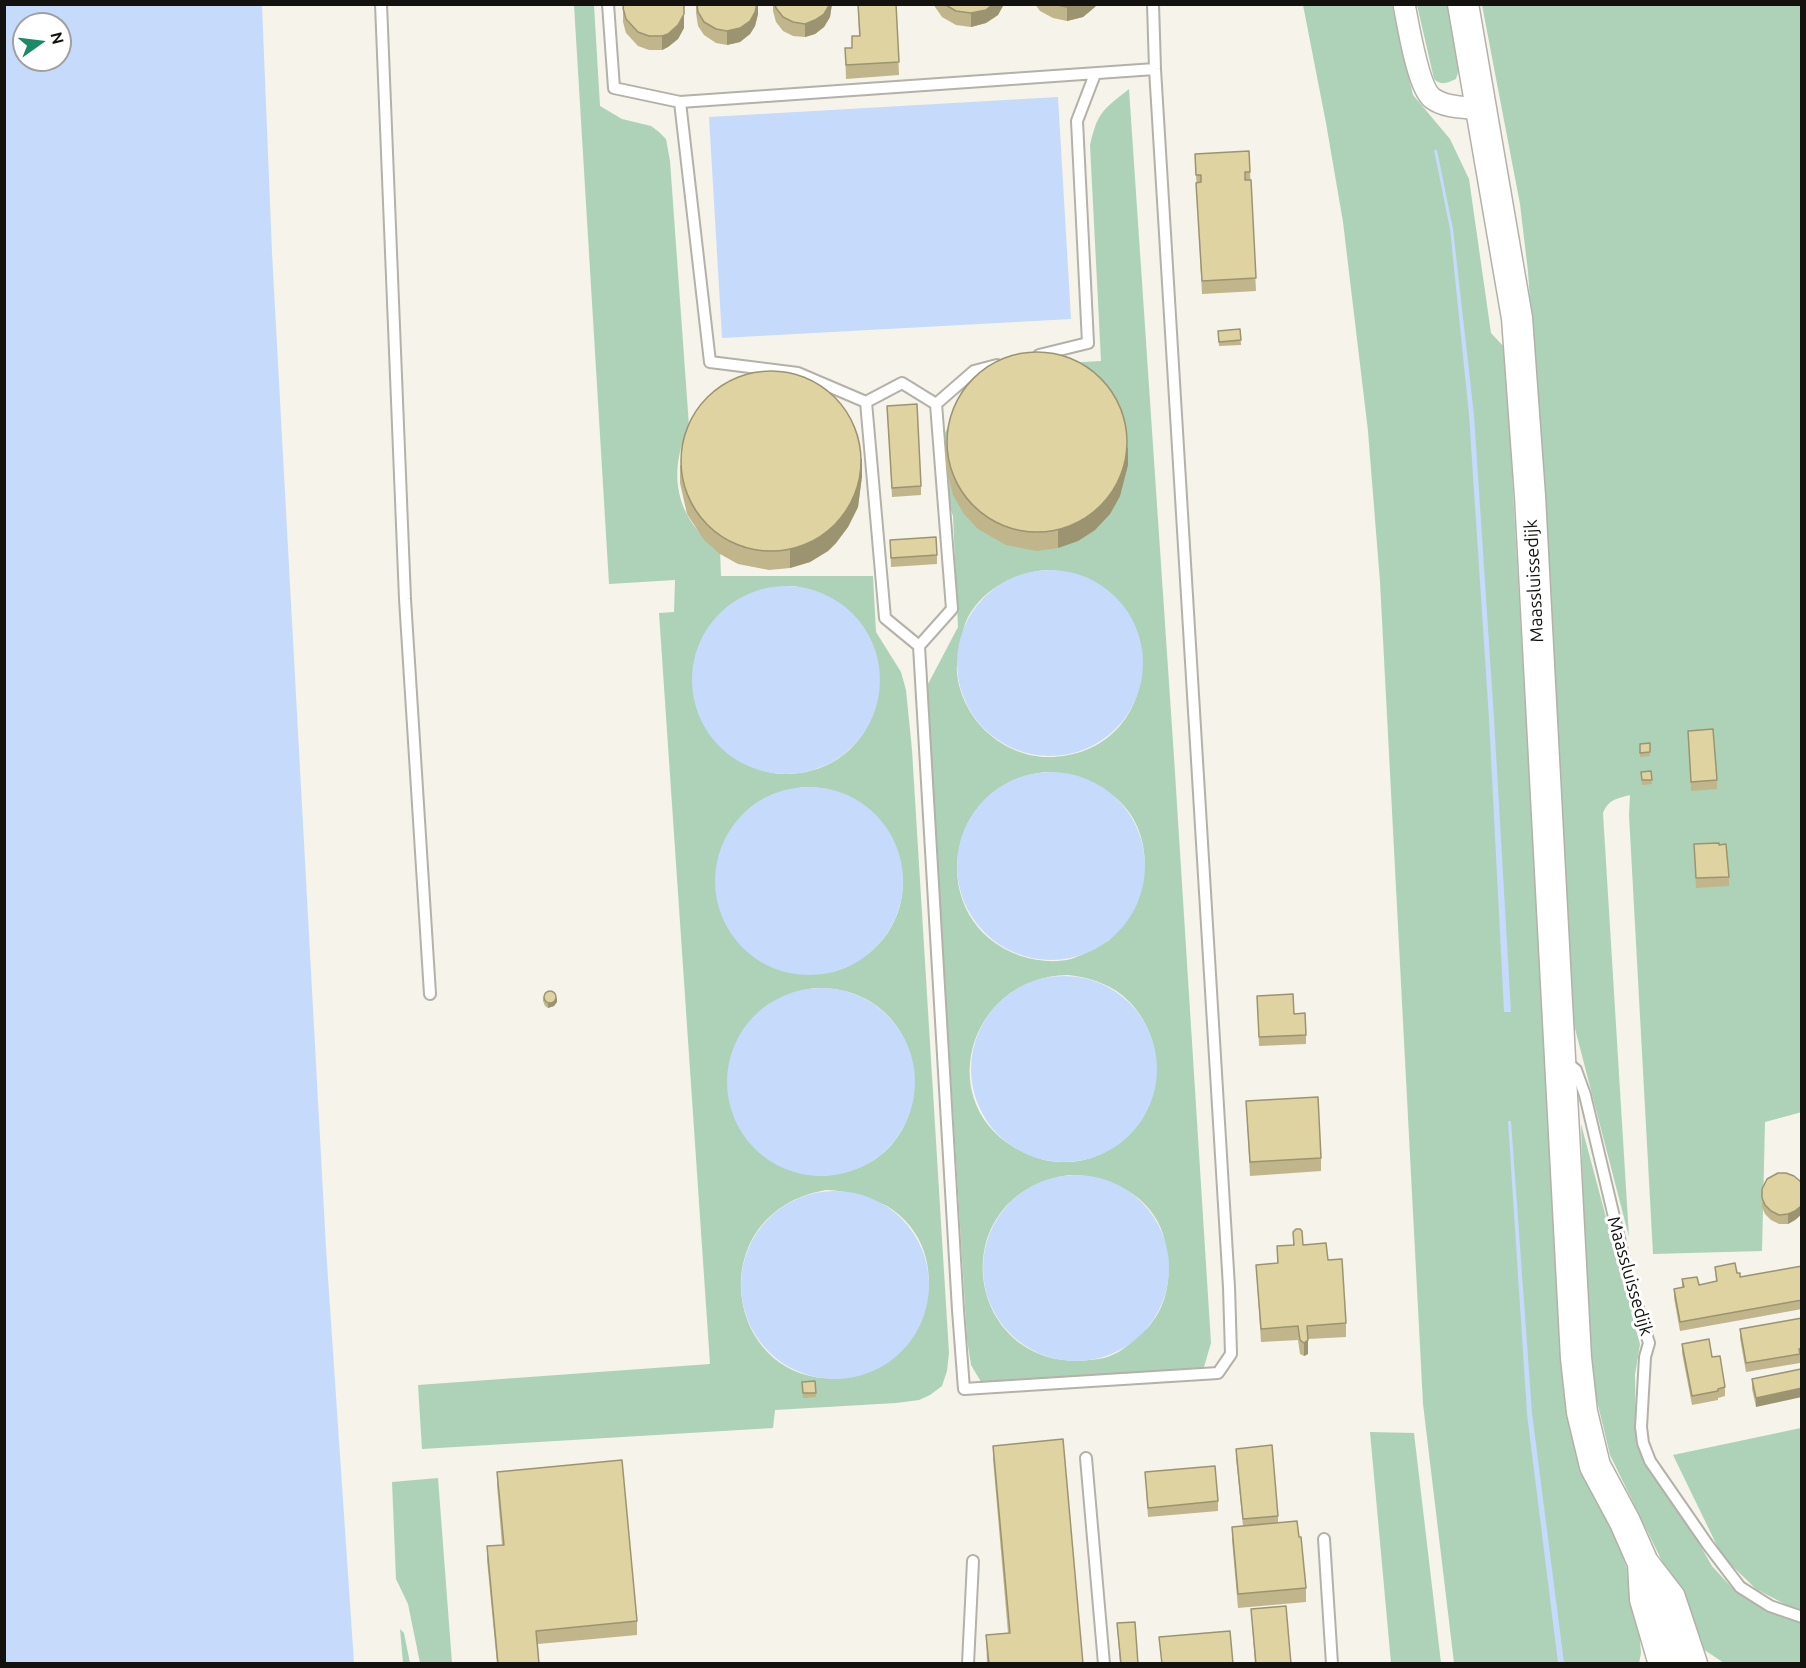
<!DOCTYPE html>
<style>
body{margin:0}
#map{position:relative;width:1806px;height:1668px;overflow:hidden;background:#f6f3ea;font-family:Ubuntu,sans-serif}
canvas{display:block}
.frame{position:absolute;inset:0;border:6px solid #13120f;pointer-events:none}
.north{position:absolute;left:12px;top:12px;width:60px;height:60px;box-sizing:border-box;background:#fff;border:2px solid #a1a09f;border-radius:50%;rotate:76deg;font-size:16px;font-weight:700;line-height:24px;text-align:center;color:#13120f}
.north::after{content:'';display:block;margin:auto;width:21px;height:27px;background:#1c8967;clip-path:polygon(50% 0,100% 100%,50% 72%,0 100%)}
</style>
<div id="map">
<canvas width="1806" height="1668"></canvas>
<div class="frame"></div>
<div class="north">N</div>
</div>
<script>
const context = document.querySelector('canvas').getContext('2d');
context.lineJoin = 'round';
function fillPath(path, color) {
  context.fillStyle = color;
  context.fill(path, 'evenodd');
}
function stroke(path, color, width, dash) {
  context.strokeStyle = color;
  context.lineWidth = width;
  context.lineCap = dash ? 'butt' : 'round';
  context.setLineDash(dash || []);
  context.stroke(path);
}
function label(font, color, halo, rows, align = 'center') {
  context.font = font + ' Ubuntu,sans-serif';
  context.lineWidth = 6;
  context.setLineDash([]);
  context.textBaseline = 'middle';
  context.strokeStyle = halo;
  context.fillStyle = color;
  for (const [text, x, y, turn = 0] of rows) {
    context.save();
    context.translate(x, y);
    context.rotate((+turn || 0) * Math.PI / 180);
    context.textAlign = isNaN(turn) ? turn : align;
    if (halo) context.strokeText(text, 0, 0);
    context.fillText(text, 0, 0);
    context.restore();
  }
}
const green = new Path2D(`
 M 574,5 L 594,5 L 600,106 L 622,119 L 651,126 L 659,132 L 666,139 L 670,161 L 689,426 C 672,463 672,500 699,532 C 705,539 713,545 720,550 L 721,576 L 873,576 L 876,632 L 901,672 L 906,690 L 912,750 L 949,1353 L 947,1371 L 942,1386 L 930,1395 L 919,1400 L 896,1403 L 775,1410 L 773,1428 L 422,1449 L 418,1385 L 710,1364 L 659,613 L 674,612 L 675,580 L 609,584 ZM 793,586 C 920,606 899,777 782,774 C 766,773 749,767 735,758 C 719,748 705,731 699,713 C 675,646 724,586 793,586 ZM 806,787 C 902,788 940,910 858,961 C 845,969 830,974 815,974 C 806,975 797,971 788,969 C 781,967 773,967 766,964 C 752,958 741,945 733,933 C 703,893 715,833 755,804 C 771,793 788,789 806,787 ZM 815,988 C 939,985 950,1162 830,1175 C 813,1177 796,1173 781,1166 C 765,1159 754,1147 744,1133 C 730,1114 726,1092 730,1069 C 736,1021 770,995 815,988 ZM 826,1190 C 839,1190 849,1193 861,1197 C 869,1200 879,1202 887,1206 C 962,1252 929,1371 843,1378 C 725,1389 697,1213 826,1190 Z
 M 1303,5 L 1392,5 L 1413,95 L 1450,139 L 1469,179 L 1491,333 L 1505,348 L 1559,1303 L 1613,1531 L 1636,1593 L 1641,1653 L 1639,1663 L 1454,1663 L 1423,1404 L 1380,582 L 1368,431 L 1343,222 L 1326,123 Z
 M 1417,5 L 1449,5 L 1460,66 L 1456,79 C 1447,83 1442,86 1434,79 Z
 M 1482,5 L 1801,5 L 1802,1112 L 1765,1122 L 1762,1251 L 1653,1254 L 1629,815 L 1630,795 C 1616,799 1609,799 1603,813 L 1629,1237 L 1572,1017 L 1554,650 L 1528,272 L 1520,204 Z
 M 1129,89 L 1174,757 L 1211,1343 L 1204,1367 L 1182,1371 L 984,1387 L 971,1365 L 967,1339 L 927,686 L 958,627 L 953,516 L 940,477 L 941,441 L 961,400 L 1045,364 L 1101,361 L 1090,145 C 1098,111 1103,110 1129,89 ZM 1048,570 C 1174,578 1171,751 1053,757 C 1005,759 962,721 957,673 C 956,664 959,655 961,646 C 962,639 963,631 965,624 C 978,591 1014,572 1048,570 ZM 1046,772 C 1061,772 1072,778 1086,784 C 1095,788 1108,791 1116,798 C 1160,836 1150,906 1108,941 C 1096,947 1084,955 1071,959 C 1055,963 1037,961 1021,956 C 923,922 943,781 1046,772 ZM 1068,975 C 1087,977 1107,983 1122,995 C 1168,1033 1167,1106 1121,1142 C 1104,1155 1083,1163 1062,1162 C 1047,1162 1036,1158 1023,1152 C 931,1108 966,977 1068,975 ZM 1069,1175 C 1107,1174 1151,1195 1163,1234 C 1165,1241 1166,1249 1167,1257 C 1171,1280 1166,1306 1150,1325 C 1147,1329 1142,1333 1137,1337 C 1126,1348 1114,1357 1098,1359 C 966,1381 936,1195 1069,1175 Z
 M 1581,1124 L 1640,1344 L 1635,1375 L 1636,1435 L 1645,1459 L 1686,1521 L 1712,1566 L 1733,1589 L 1759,1607 L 1782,1617 L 1801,1621 L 1801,1663 L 1724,1663 L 1703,1649 L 1694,1640 L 1679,1596 L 1610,1455 L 1590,1372 L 1584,1234 Z
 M 1801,1428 L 1801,1611 L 1798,1611 L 1756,1589 L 1722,1556 L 1673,1455 Z
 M 1370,1432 L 1414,1433 L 1441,1663 L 1391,1663 Z
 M 438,1478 L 452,1663 L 420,1663 L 408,1604 L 396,1579 L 392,1482 Z
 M 400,1629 L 404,1633 L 410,1663 L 403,1663 Z`);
const water = new Path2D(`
 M 5,4 L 262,5 L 272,253 L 326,1248 L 354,1663 L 5,1663 ZM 24,24 L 60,24 L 60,60 L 24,60 Z
 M 1058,97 L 1071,319 L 722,338 L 709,117 Z
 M 1434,150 L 1437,150 L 1453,229 L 1474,415 L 1494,719 L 1511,1012 L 1504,1012 L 1489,719 L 1469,415 L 1450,229 Z
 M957 663a93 93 0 1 1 186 0a93 93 0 1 1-186 0Z
 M692 680a94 94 0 1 1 188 0a94 94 0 1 1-188 0Z
 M957 866a94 94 0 1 1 188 0a94 94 0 1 1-188 0Z
 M715 881a94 94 0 1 1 188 0a94 94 0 1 1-188 0Z
 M971 1069a93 93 0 1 1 186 0a93 93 0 1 1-186 0Z
 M727 1082a94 94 0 1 1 188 0a94 94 0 1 1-188 0Z
 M 1508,1121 L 1511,1121 L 1532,1413 L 1564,1663 L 1558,1663 L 1527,1414 Z
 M983 1268a93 93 0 1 1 186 0a93 93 0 1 1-186 0Z
 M741 1285a94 94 0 1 1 188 0a94 94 0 1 1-188 0Z`);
const lane = new Path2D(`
 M 381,4 L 405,599 L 430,994
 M 608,4 L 614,88 L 680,102 L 1155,69
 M 680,102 L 710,362 L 798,373 L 866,402
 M 1039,355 L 1088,343 L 1077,121 L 1095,74
 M 936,404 L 974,371 L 997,365
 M 919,646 L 885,618 L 866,402 L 902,383 L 936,404 L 952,609 L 919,646 L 958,1310 L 964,1389 L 1218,1373 L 1231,1354 L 1229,1287 L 1155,69 L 1153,4
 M 1565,1061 L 1576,1070 L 1585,1095 L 1629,1280 L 1649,1343 L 1645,1357 L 1641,1427 L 1643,1443 L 1650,1461 L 1708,1545 L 1740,1587 L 1770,1606 L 1802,1617
 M 1086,1458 L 1104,1664
 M 1324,1539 L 1332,1664
 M 968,1664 L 973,1561`);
const street = new Path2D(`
 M 1404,4 C 1408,24 1418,87 1432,98 C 1445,108 1465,107 1481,109`);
const secondary = new Path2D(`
 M 1463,4 L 1517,318 L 1530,496 L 1576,1358 L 1582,1412 L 1595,1466 L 1625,1522 L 1643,1563 L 1670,1598 L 1692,1664
 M 1643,1563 L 1645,1599 L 1664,1664`);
const wall = new Path2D(`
 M 696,4 L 758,4 L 758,14 L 755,26 L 750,34 L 740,42 L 727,45 L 716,43 L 704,35 L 698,26 L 696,13 Z
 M 773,4 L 832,4 L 830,17 L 824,27 L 815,34 L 805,37 L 793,36 L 783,31 L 776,22 L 773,11 Z
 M 858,4 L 896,4 L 899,75 L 846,79 L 845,48 L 852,48 L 859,36 Z
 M 933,4 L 1004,4 L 998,15 L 986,23 L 971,27 L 956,25 L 942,17 Z
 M 1035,4 L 1097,4 L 1095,7 L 1083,17 L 1067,21 L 1053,18 L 1040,11 Z
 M 623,8 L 684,28 L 678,39 L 668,47 L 662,50 L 649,50 L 638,46 L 626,33 L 623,22 Z
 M 1249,151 L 1256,291 L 1202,294 L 1195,154 Z
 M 1240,329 L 1241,345 L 1219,346 L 1218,331 Z
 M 887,406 L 921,486 L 921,495 L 892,497 Z
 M 946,447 L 1128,465 L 1120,496 L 1110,514 L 1095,530 L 1078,541 L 1058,548 L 1037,551 L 1006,545 L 978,529 L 964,514 L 953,495 L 946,465 Z
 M 680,465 L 862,476 L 858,507 L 848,527 L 836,543 L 828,551 L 810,562 L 790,568 L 769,570 L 738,564 L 720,554 L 704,540 L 687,514 L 680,483 Z
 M 890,540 L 937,555 L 937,564 L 891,567 Z
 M 1688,731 L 1717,780 L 1717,789 L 1691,791 Z
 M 1650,743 L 1650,756 L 1640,757 L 1640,744 Z
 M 1651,771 L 1652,784 L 1642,785 L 1641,772 Z
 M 1694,844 L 1729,877 L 1729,886 L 1696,888 Z
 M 1257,996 L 1294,1014 L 1306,1035 L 1306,1044 L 1259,1046 Z
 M 543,997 L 557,1002 L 554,1006 L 548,1008 L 545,1006 L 543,1001 Z
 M 1246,1101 L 1321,1158 L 1321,1171 L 1250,1176 Z
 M 1802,1184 L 1802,1213 L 1795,1220 L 1788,1224 L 1779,1224 L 1771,1220 L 1765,1214 L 1762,1207 L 1762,1189 Z
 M 1293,1232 L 1303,1245 L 1328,1260 L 1346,1323 L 1346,1337 L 1308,1339 L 1308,1354 L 1304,1356 L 1300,1354 L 1298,1340 L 1261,1342 L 1256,1265 L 1277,1263 L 1277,1246 L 1293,1245 Z
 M 1802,1266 L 1802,1309 L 1680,1331 L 1674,1298 L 1674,1289 L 1682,1288 L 1682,1279 L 1699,1285 L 1716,1281 L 1715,1267 L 1737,1273 L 1740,1277 Z
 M 1802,1318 L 1802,1358 L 1800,1358 L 1800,1363 L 1746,1372 L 1740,1338 L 1740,1329 Z
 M 1682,1344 L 1712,1357 L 1725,1387 L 1725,1396 L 1718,1398 L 1718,1400 L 1692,1405 L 1682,1353 Z
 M 1802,1373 L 1756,1407 L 1752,1389 L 1752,1379 Z
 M 815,1381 L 816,1397 L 803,1398 L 802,1382 Z
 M 993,1446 L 1083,1664 L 987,1664 L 986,1635 L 1008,1633 L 993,1459 Z
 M 1236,1449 L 1278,1516 L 1278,1522 L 1299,1537 L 1306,1588 L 1306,1602 L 1238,1608 L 1232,1540 L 1232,1527 L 1243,1526 L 1236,1458 Z
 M 497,1472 L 637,1621 L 637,1635 L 538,1644 L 539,1664 L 497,1664 L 487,1560 L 487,1546 L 502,1545 L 497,1485 Z
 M 1145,1472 L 1218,1501 L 1218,1511 L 1148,1517 Z
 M 1251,1609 L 1291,1664 L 1255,1664 Z
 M 1117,1623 L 1138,1664 L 1120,1664 Z`);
const shadedWall = new Path2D(`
 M 684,4 L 684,28 L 678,39 L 668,47 L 662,50 L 662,36 Z
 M 757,4 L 758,4 L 758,14 L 755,26 L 750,34 L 740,42 L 727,45 L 727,31 Z
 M 830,4 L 832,4 L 830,17 L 824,27 L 815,34 L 805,37 L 805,24 Z
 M 993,4 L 1004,4 L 998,15 L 986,23 L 971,27 L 971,13 Z
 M 1077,4 L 1097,4 L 1095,7 L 1083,17 L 1067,21 L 1067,7 Z
 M 1128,447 L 1128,465 L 1120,496 L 1110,514 L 1095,530 L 1078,541 L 1058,548 L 1058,530 Z
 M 862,458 L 862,476 L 858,507 L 848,527 L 836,543 L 828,551 L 810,562 L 790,568 L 790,550 Z
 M 557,998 L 557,1002 L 554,1006 L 548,1008 L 548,1003 Z
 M 1802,1204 L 1802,1213 L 1801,1215 L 1795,1220 L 1788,1224 L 1788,1214 Z
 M 1308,1340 L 1308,1354 L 1304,1356 L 1304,1343 Z
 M 1802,1388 L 1802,1397 L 1756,1407 L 1756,1398 Z`);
const building = new Path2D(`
 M 624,4 L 684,4 L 684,14 L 678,25 L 668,34 L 662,36 L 649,36 L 638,32 L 626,19 L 623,8 Z
 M 697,4 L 757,4 L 755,12 L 750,21 L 740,28 L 727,31 L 716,29 L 704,22 L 698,12 Z
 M 775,4 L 830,4 L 824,14 L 815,20 L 805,24 L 793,22 L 783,17 L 776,8 Z
 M 858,4 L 896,4 L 899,62 L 846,65 L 845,48 L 852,48 L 852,36 L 860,36 Z
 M 944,4 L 993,4 L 986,10 L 971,13 L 956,11 Z
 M 1052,4 L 1077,4 L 1067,7 Z
 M 1249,151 L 1250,172 L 1245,172 L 1245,180 L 1251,180 L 1256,278 L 1202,281 L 1196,183 L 1201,182 L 1201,175 L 1196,175 L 1195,154 Z
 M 1240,329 L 1241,340 L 1219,342 L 1218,331 Z
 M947 442a90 90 0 1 1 180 0a90 90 0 1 1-180 0Z
 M681 461a90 90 0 1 1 180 0a90 90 0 1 1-180 0Z
 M 917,404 L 921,486 L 892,488 L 887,406 Z
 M 936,537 L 937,555 L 891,558 L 890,540 Z
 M 1713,729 L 1717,780 L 1691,782 L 1688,731 Z
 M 1650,743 L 1650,752 L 1640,753 L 1640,744 Z
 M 1651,771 L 1652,780 L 1642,780 L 1641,772 Z
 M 1719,843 L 1719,845 L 1726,844 L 1729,877 L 1696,878 L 1694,844 Z
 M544 997a6 6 0 1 1 12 0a6 6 0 1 1-12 0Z
 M 1293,994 L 1294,1014 L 1305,1013 L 1306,1035 L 1259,1037 L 1257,996 Z
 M 1318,1097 L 1321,1158 L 1250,1162 L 1246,1101 Z
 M 1778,1173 L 1786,1173 L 1794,1176 L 1800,1181 L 1802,1184 L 1802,1204 L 1801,1206 L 1795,1211 L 1788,1214 L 1779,1215 L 1771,1211 L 1765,1205 L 1762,1198 L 1762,1189 L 1767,1179 Z
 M 1296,1229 L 1300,1229 L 1302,1231 L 1303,1245 L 1326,1243 L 1328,1260 L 1342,1259 L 1346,1323 L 1307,1326 L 1308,1340 L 1304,1343 L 1300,1340 L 1298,1326 L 1261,1329 L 1256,1265 L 1278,1263 L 1277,1246 L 1294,1245 L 1293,1232 Z
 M 1735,1263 L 1737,1273 L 1740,1273 L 1740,1277 L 1802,1266 L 1802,1300 L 1680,1322 L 1674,1289 L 1684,1287 L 1682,1279 L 1697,1277 L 1699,1285 L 1717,1281 L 1715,1267 Z
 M 1802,1318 L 1802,1348 L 1799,1349 L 1800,1354 L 1746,1363 L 1740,1329 Z
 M 1709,1339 L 1712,1357 L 1720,1356 L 1725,1387 L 1718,1389 L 1718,1391 L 1692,1396 L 1682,1344 Z
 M 1801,1369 L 1802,1388 L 1756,1398 L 1752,1379 Z
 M 815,1381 L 816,1393 L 803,1393 L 802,1382 Z
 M 1063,1439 L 1083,1664 L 989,1664 L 986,1635 L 1010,1633 L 993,1446 Z
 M 1272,1445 L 1278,1516 L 1243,1519 L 1236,1449 Z
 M 622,1460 L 637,1621 L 536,1631 L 539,1664 L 498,1664 L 487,1546 L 504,1545 L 497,1472 Z
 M 1215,1466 L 1218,1501 L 1148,1508 L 1145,1472 Z
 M 1297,1521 L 1299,1537 L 1301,1537 L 1306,1588 L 1238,1594 L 1232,1527 Z
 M 1286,1606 L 1291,1664 L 1256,1664 L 1251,1609 Z
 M 1135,1622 L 1138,1664 L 1121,1664 L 1117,1623 Z
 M 1230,1631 L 1233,1664 L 1162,1664 L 1159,1637 Z`);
const streetNames = [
 ["Maassluissedijk",1534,581,-93],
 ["Maassluissedijk",1630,1276,74]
];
fillPath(green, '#add2b8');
fillPath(water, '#c6dafc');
stroke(lane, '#b3b1a8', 14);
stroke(street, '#b3b1a8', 24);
stroke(secondary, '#b3b1a8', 33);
stroke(lane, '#fff', 10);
stroke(street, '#fff', 21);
stroke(secondary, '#fff', 30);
fillPath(wall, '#c0b58b');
fillPath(shadedWall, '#9c9471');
fillPath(building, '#dfd3a2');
stroke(building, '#9c9471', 1.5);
label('18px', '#13120f', '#fff', streetNames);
</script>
